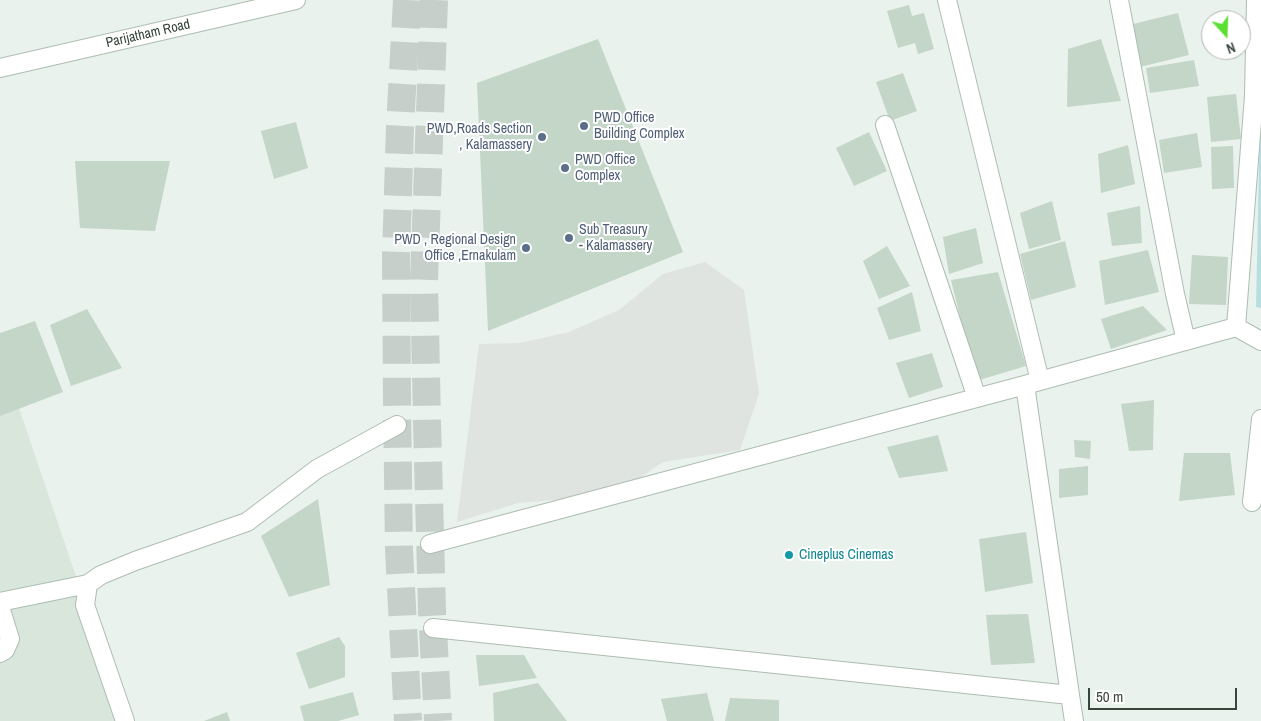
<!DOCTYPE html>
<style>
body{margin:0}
#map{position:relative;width:1261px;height:721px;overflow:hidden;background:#e9f2ec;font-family:"Archivo Narrow",sans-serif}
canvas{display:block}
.north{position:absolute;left:1201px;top:10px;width:50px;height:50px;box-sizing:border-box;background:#fff;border:1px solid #afb5b1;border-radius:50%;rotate:160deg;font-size:14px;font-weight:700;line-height:20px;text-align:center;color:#38453b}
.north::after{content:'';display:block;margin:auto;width:18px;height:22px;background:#5be032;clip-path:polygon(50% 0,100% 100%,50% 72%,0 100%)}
.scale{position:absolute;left:1088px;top:688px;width:149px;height:22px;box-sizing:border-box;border:2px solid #38453b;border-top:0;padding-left:6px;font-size:15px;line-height:18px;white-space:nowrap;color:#38453b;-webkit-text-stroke:4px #fff;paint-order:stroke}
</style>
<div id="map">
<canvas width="1261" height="721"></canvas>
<div class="north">N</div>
<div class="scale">50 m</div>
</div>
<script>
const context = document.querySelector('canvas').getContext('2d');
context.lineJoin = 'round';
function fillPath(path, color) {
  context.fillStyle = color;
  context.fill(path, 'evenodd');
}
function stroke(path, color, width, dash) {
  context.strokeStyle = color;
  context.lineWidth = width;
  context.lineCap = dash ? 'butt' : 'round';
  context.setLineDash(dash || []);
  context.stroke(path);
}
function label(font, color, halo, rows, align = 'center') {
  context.font = font + ' "Archivo Narrow",sans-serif';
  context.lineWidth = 4;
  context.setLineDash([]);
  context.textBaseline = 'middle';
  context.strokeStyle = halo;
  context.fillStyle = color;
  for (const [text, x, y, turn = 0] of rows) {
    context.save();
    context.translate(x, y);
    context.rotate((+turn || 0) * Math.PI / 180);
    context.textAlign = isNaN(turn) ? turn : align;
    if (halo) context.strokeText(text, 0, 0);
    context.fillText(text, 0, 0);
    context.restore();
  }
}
const residential = new Path2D(`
 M 0,352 L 125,721 L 0,721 Z`);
const green = new Path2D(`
 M 1260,118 L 1261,118 L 1261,308 L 1256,307 Z`);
const parking = new Path2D(`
 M 705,262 L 744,290 L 759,394 L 740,450 L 663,462 L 615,495 L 518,503 L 457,522 L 479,344 L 520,343 L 569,332 L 619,310 L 663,274 Z`);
const building = new Path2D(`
 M 909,5 L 912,16 L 924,13 L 934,49 L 918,54 L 915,43 L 898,48 L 887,11 Z
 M 1178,13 L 1189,55 L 1140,67 L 1129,25 Z
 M 598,39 L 683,252 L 488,331 L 477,83 Z
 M 1101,39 L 1121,101 L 1067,107 L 1068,49 Z
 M 1194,60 L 1199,86 L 1150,93 L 1146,68 Z
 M 903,73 L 917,111 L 890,121 L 876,82 Z
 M 1236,94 L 1241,139 L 1211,142 L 1207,97 Z
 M 296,122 L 308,168 L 274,179 L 261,131 Z
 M 869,132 L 887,171 L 854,186 L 836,148 Z
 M 1197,133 L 1202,167 L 1164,173 L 1159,140 Z
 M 1128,145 L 1135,184 L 1101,193 L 1098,154 Z
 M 1233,146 L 1234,188 L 1212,189 L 1211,147 Z
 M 75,161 L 170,161 L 155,231 L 80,228 Z
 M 1052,201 L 1061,240 L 1029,249 L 1020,213 Z
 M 1140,206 L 1142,243 L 1112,246 L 1107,213 Z
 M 976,228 L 983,263 L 949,274 L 943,237 Z
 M 1065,241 L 1076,287 L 1031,300 L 1020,254 Z
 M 887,246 L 910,286 L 879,299 L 863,261 Z
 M 1148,250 L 1159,292 L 1105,305 L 1099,261 Z
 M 1192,255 L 1228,257 L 1226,305 L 1189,304 Z
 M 998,272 L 1026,366 L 976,381 L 951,280 Z
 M 912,292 L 921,331 L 889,340 L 877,308 Z
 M 1143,306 L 1167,330 L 1111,349 L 1101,319 Z
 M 87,309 L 122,368 L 71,386 L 50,325 Z
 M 35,321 L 63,392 L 0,416 L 0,333 Z
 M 932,353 L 943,387 L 909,398 L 896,363 Z
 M 1154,400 L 1153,450 L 1129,451 L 1121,404 Z
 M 938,435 L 948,471 L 899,478 L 887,447 Z
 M 1074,440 L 1091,441 L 1090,459 L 1075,457 Z
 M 1184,453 L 1230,453 L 1235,495 L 1179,501 Z
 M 1088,466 L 1088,495 L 1059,498 L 1059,469 Z
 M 318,499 L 330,585 L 289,597 L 261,536 Z
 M 1026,532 L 1033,583 L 985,592 L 979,539 Z
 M 1028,614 L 1035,663 L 991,665 L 986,615 Z
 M 339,637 L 345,646 L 345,677 L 309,689 L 296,653 Z
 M 476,655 L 524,655 L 537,678 L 479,686 Z
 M 538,683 L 567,721 L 494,721 L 493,693 Z
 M 353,692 L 359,715 L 338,721 L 304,721 L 300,706 Z
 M 707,693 L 714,721 L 667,721 L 661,699 Z
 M 730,698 L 779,700 L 779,721 L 725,721 Z
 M 227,712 L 230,721 L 204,721 Z`);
const highwayTunnel = new Path2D(`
 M 407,0 L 400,127 L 396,258 L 397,401 L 399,549 L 408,721
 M 434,0 L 424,281 L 427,422 L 432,611 L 438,721`);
const street = new Path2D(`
 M 947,0 L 1040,381
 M 1119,0 L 1175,294 L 1186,341
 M 0,68 L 296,0
 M 1254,96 L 1256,0
 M 885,125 L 977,398
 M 1236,327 L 1261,341
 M 1025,385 L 1070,695
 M 1252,502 L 1261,419
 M 430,544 L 1025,385 L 1236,327 L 1254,96 L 1261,96
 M 0,602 L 88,584
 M 0,607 L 10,639 L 5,650 L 0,653
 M 433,628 L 1070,695 L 1074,721
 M 125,721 L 85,605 L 88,584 L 101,575 L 135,561 L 247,522 L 317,469 L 397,425`);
const markers = [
 [584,126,5,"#5c6f8a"],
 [542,137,5,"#5c6f8a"],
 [565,168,5,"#5c6f8a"],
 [569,238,5,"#5c6f8a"],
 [526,248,5,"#5c6f8a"],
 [789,555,5,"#0f9aa8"]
];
const streetNames = [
 ["Parijatham Road",148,34,-13]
];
const serviceNames = [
 ["PWD Office",594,118],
 ["Building Complex",594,134],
 ["PWD,Roads Section",532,129,"right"],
 [", Kalamassery",532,145,"right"],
 ["PWD Office",575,160],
 ["Complex",575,176],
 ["Sub Treasury",579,230],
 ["- Kalamassery",579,246],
 ["PWD , Regional Design",516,240,"right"],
 ["Office ,Ernakulam",516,256,"right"]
];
const cultureNames = [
 ["Cineplus Cinemas",799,555]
];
fillPath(residential, '#d8e6dc');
fillPath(green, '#b7dfe2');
fillPath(parking, '#e0e4e1');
fillPath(building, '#c3d6c7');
stroke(highwayTunnel, '#c6cfc9', 28, [28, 14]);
stroke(street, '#adbdb1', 20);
stroke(street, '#fff', 18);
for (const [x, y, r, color] of markers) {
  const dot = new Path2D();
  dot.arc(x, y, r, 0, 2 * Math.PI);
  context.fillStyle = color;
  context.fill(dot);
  stroke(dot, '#fff', 2);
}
label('14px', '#38453b', '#fff', streetNames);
label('14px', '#4e5e75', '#fff', serviceNames, 'left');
label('14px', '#0d838f', '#fff', cultureNames, 'left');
</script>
